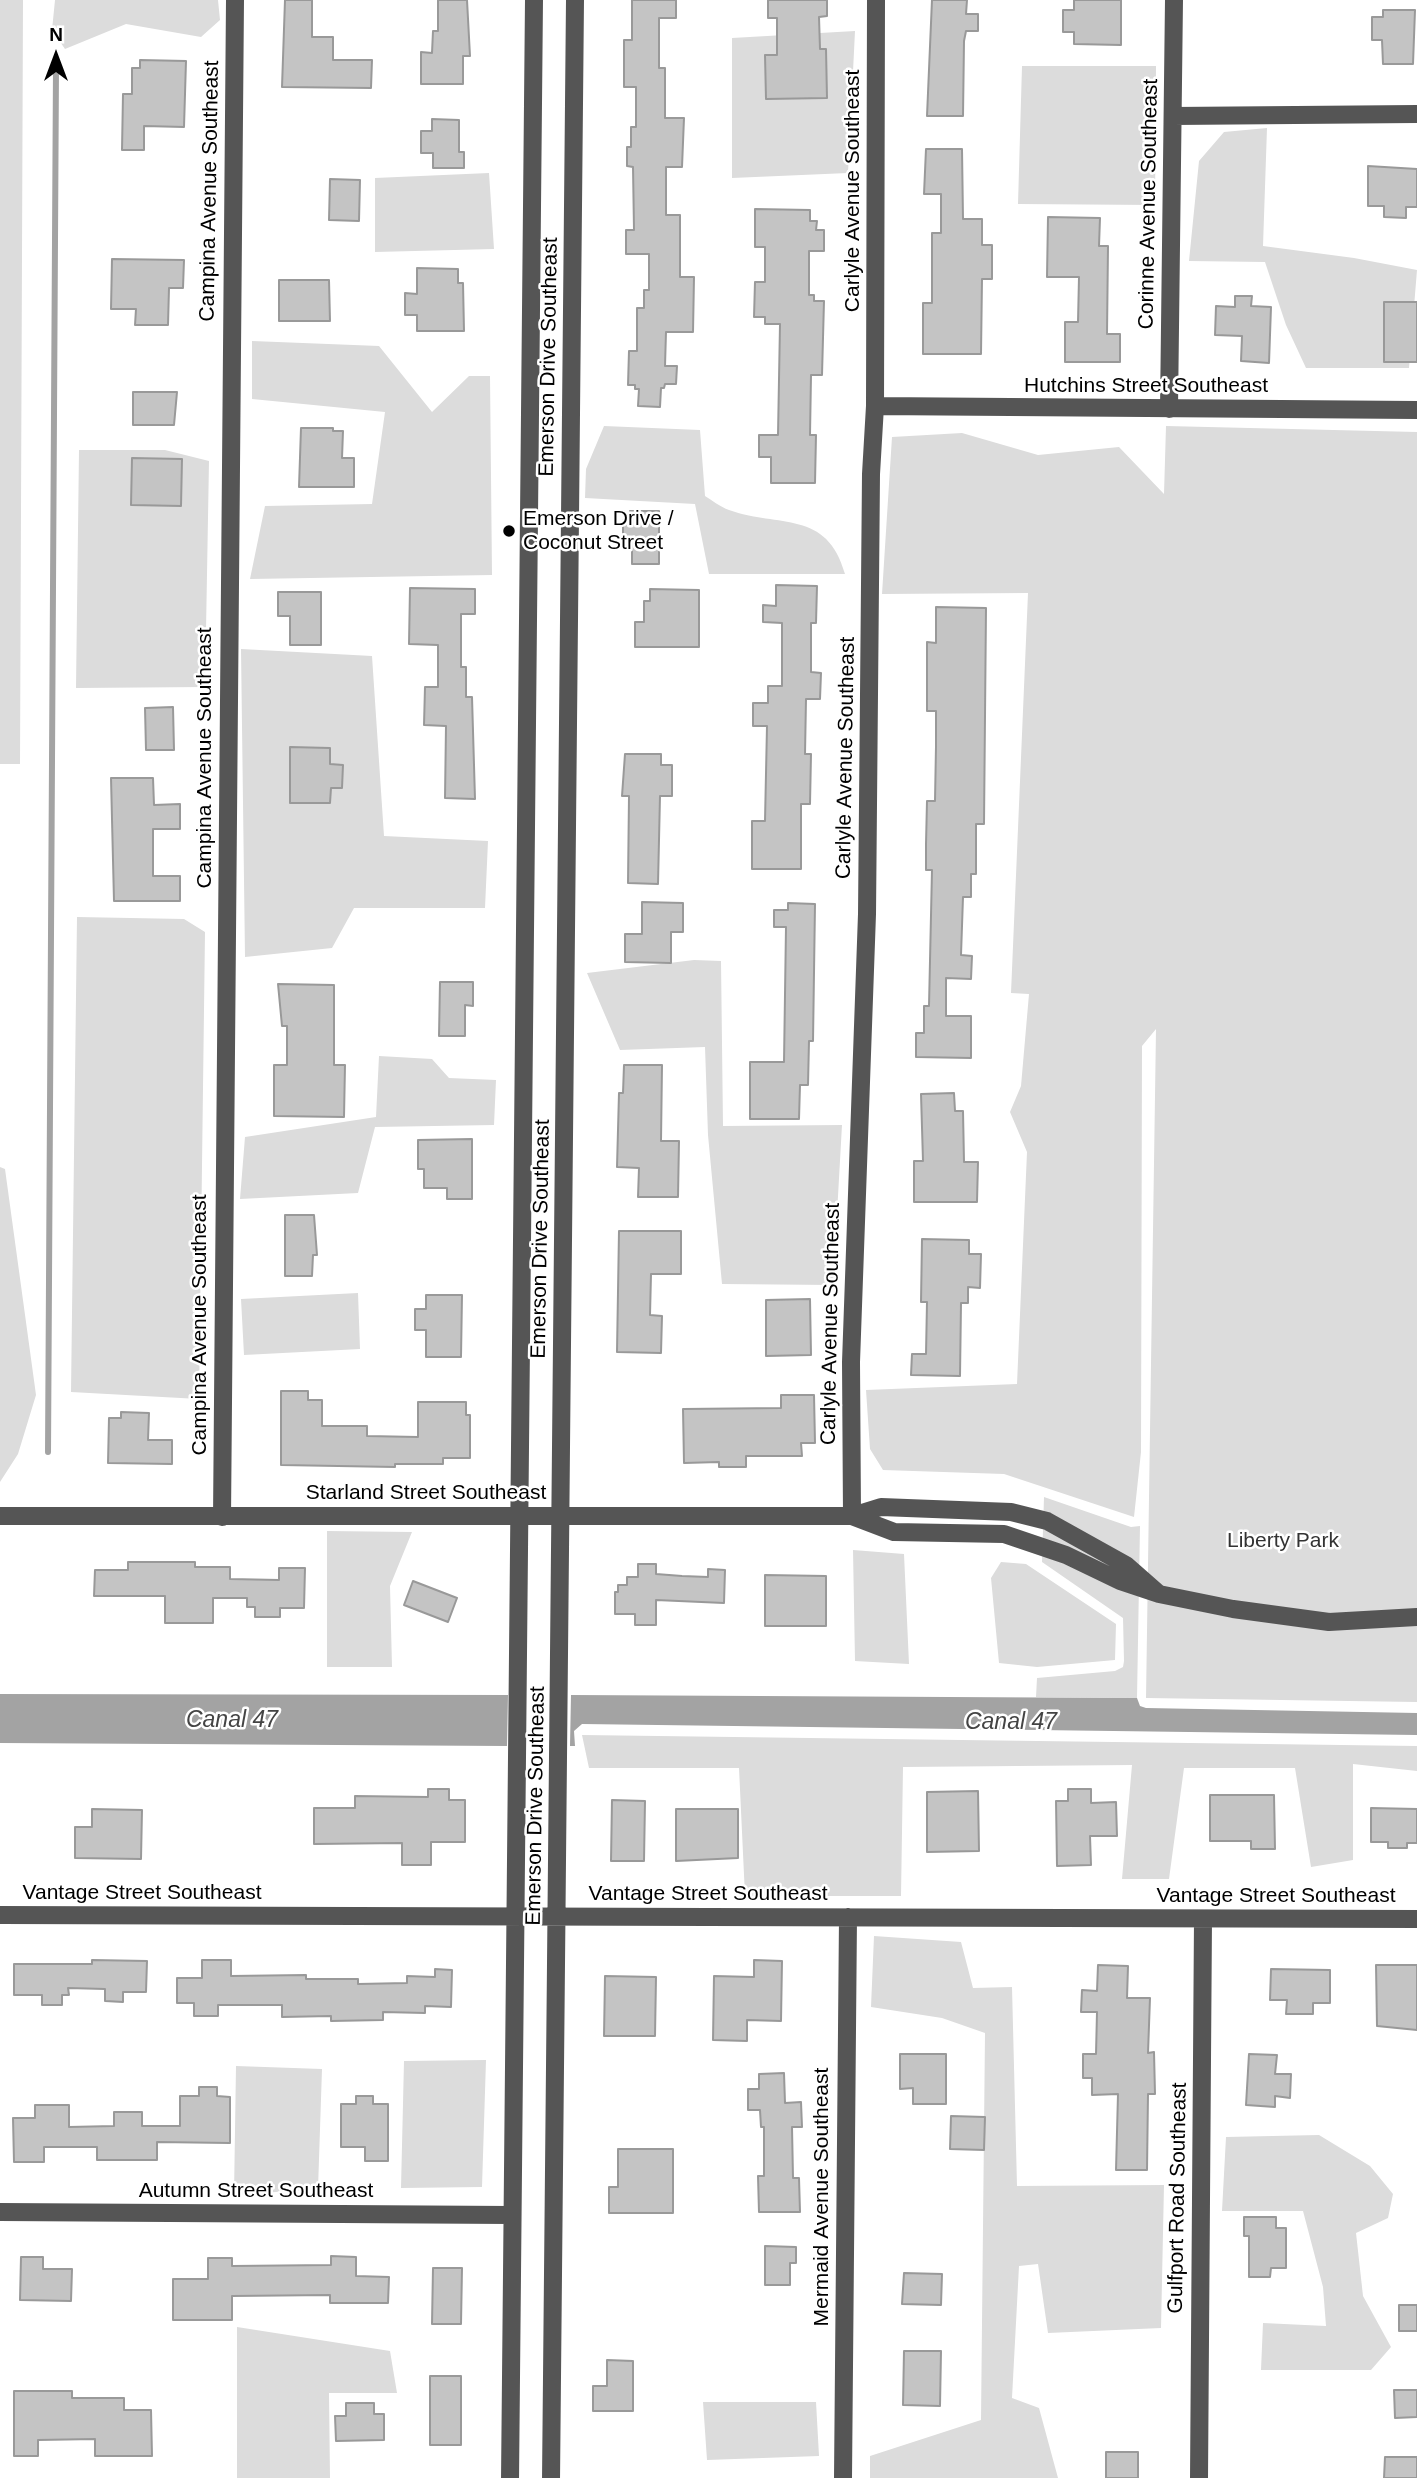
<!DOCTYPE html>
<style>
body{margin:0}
#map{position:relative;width:1417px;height:2478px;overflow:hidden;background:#fff;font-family:Arial,sans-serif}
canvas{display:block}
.north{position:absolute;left:21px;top:21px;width:70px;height:70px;-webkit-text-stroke:5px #fff;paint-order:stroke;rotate:0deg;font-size:19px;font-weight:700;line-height:28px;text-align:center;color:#000}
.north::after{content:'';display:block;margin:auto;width:24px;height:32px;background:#000;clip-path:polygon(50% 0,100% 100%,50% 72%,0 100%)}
</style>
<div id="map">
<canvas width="1417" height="2478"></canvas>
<div class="north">N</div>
</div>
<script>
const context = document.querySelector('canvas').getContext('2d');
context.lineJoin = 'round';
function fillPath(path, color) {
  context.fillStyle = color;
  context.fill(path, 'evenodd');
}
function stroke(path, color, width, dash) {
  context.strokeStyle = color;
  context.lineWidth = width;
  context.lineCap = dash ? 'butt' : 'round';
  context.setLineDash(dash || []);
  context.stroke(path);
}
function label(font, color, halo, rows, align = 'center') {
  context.font = font + ' Arial,sans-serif';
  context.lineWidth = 5;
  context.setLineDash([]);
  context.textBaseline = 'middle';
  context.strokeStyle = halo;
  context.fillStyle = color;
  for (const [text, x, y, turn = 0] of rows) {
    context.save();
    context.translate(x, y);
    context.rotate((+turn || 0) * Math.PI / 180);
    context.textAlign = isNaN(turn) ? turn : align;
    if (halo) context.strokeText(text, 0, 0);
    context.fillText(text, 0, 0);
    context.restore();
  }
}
const green = new Path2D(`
 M 0,0 L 23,0 L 20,764 L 0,764 Z
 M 55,0 L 218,0 L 220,20 L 201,37 L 126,24 L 65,49 L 52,30 Z
 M 855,31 L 848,173 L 732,178 L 732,38 Z
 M 1022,66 L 1156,66 L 1155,205 L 1018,204 Z
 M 1267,128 L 1263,246 L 1354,258 L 1417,270 L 1409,368 L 1306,368 L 1286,325 L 1265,262 L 1189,261 L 1199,161 L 1224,132 Z
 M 489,173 L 494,249 L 375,252 L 375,178 Z
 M 252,341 L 379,346 L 432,412 L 469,376 L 490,376 L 492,575 L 250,579 L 265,506 L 372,504 L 385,412 L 252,399 Z
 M 604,426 L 700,430 L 705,496 C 712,500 720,507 729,510 C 779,528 827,509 845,574 L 709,574 L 695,504 L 585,498 L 586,469 Z
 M 1166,426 L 1417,432 L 1417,1702 L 1146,1698 L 1156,1029 L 1142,1046 L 1141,1452 L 1134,1517 L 1004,1474 L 883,1470 L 870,1449 L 866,1390 L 1017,1384 L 1027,1152 L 1010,1112 L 1021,1086 L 1029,994 L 1011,993 L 1028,593 L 882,594 L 892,437 L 962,433 L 1038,455 L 1119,447 L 1164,494 Z
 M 79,450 L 165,450 L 209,461 L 205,687 L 76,688 Z
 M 241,649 L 372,656 L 384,836 L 488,841 L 485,908 L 354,908 L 332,948 L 245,957 Z
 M 77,917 L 184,919 L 205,932 L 199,1399 L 71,1392 Z
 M 694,960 L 721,961 L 723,1126 L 842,1125 L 833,1285 L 722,1284 L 708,1135 L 705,1047 L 620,1050 L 587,973 Z
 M 379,1056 L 432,1059 L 449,1078 L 496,1080 L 494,1125 L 375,1127 L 358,1193 L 240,1199 L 245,1137 L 376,1117 Z
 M 0,1167 L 5,1169 L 36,1395 L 18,1454 L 0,1482 Z
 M 358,1293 L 360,1349 L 244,1355 L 241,1299 Z
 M 1044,1497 L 1131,1527 L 1140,1526 L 1137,1698 L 1036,1697 L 1037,1678 L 1115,1671 L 1123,1667 L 1124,1661 L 1123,1618 L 1042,1562 Z
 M 327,1531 L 412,1532 L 390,1586 L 392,1667 L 327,1667 Z
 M 853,1550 L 904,1554 L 909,1664 L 855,1661 Z
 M 1001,1562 L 1026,1564 L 1116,1624 L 1115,1660 L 1037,1667 L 999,1663 L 991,1578 Z
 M 582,1735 L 1417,1746 L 1417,1771 L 1353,1764 L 1353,1860 L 1311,1867 L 1295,1768 L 1184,1768 L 1169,1879 L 1122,1879 L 1132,1765 L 903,1767 L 901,1896 L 745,1896 L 739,1768 L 589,1768 Z
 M 874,1936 L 961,1942 L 973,1988 L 1012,1987 L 1017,2186 L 1164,2185 L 1161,2328 L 1048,2333 L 1038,2264 L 1019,2266 L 1012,2398 L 1039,2408 L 1058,2478 L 870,2478 L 870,2456 L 981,2420 L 985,2033 L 942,2018 L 871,2007 Z
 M 486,2060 L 482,2187 L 401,2188 L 404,2061 Z
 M 236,2066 L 322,2069 L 318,2189 L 234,2195 Z
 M 1319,2135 L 1370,2166 L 1393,2194 L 1388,2218 L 1356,2233 L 1363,2296 L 1391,2347 L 1371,2370 L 1261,2370 L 1263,2323 L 1326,2326 L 1323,2287 L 1303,2211 L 1222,2211 L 1226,2137 Z
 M 237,2327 L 390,2351 L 397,2393 L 329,2393 L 330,2478 L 237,2478 Z
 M 703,2402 L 816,2402 L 819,2456 L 707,2460 Z`);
const water = new Path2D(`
 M 0,1694 L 508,1695 L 507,1746 L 0,1743 Z
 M 571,1695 L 1137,1698 L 1140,1706 L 1146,1708 L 1417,1713 L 1417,1735 L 582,1724 L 574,1731 L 575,1746 L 570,1746 Z`);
const stream = new Path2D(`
 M 48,1452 L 56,67`);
const building = new Path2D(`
 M 285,0 L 312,0 L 312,37 L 333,37 L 333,60 L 372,60 L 371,88 L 282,87 Z
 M 438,0 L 467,0 L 470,56 L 463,56 L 463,84 L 421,84 L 421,52 L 432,53 L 433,31 L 438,31 Z
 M 632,0 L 676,0 L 676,18 L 659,18 L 659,68 L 665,68 L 665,118 L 684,118 L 682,167 L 666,167 L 666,215 L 680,215 L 680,277 L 694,277 L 693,332 L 666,332 L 665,366 L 677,366 L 676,384 L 665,384 L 664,388 L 661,388 L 660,407 L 638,406 L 639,389 L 635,389 L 635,385 L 628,385 L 629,351 L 637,351 L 637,308 L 644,308 L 644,290 L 649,290 L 649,254 L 626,254 L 626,230 L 634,230 L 633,167 L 627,166 L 627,147 L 631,147 L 631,127 L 636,127 L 636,87 L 624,87 L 624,40 L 632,40 Z
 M 768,0 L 827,0 L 827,16 L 819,17 L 820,49 L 826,49 L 827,98 L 766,99 L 765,55 L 777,55 L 777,18 L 768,18 Z
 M 932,0 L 967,0 L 966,14 L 978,14 L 978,31 L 966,31 L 964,41 L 963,116 L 927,116 Z
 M 1074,0 L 1121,0 L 1121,45 L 1074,44 L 1074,32 L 1063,32 L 1063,10 L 1074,10 Z
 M 1383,10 L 1415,10 L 1413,64 L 1383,64 L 1382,40 L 1372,40 L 1372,17 L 1383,17 Z
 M 140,60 L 186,61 L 184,127 L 144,126 L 144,150 L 122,150 L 123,94 L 132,94 L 132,68 L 140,68 Z
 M 432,119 L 459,120 L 459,152 L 464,152 L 464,168 L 433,168 L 433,153 L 421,153 L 421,131 L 432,131 Z
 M 926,149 L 962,149 L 963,219 L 982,219 L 982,245 L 992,245 L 992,279 L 982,279 L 981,354 L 923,354 L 923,303 L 932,303 L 932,233 L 941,233 L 941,194 L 924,194 Z
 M 1368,166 L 1417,169 L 1417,207 L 1406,207 L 1406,218 L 1384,217 L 1384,206 L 1368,206 Z
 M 330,179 L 360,180 L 359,221 L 329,220 Z
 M 755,209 L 810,210 L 810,221 L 817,221 L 816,230 L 824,230 L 824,251 L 809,251 L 809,295 L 814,295 L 814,301 L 824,301 L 822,375 L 811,375 L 810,435 L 816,435 L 815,483 L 771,483 L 771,457 L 759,457 L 759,435 L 778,435 L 780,324 L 765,324 L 765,317 L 754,317 L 755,282 L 765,282 L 765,247 L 755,247 Z
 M 1048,217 L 1100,218 L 1099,246 L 1108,246 L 1107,334 L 1120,334 L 1120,362 L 1065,362 L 1065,322 L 1078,322 L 1079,277 L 1047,277 Z
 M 112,259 L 184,260 L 183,288 L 169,288 L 168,325 L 135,325 L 136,309 L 111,309 Z
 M 417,268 L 458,269 L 458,283 L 463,283 L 464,331 L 417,331 L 417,315 L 405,315 L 405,293 L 417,294 Z
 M 279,280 L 329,280 L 330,321 L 279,321 Z
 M 1235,296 L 1252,296 L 1251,306 L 1271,307 L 1269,363 L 1241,361 L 1242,336 L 1215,335 L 1216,306 L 1235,307 Z
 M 1384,302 L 1417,302 L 1417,362 L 1384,362 Z
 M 133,392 L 177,392 L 174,425 L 133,425 Z
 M 301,428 L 333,428 L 333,431 L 343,431 L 342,458 L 354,458 L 354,487 L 299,487 Z
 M 132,458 L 182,459 L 181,506 L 131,505 Z
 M 630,511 L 659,511 L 659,564 L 632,564 L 632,539 L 623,539 L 623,520 L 631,520 Z
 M 776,585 L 817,586 L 816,623 L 811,623 L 811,672 L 821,673 L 820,699 L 806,699 L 805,754 L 811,754 L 810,804 L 801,804 L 801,869 L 752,869 L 752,821 L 765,821 L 767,726 L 753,726 L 753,703 L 768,703 L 768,686 L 782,686 L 782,623 L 763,622 L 763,605 L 776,606 Z
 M 410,588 L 475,589 L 475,614 L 461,614 L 461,667 L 466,667 L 466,697 L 472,697 L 475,799 L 445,798 L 446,726 L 424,725 L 425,687 L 438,687 L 438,645 L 409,644 Z
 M 650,589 L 699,590 L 699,647 L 635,647 L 635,622 L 644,622 L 644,601 L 650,601 Z
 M 278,592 L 321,592 L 321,645 L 290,645 L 290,616 L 278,616 Z
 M 936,607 L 986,608 L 984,824 L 976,824 L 976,874 L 971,874 L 971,897 L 963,897 L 961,955 L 972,956 L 971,979 L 946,978 L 946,1016 L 971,1016 L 971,1058 L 916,1057 L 916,1033 L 924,1033 L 924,1006 L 929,1006 L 932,870 L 926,870 L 926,844 L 927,801 L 935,801 L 936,746 L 936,711 L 927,711 L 927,642 L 936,643 Z
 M 173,707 L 174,750 L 146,750 L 145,708 Z
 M 290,747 L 330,748 L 330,764 L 343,765 L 342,788 L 331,788 L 330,803 L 290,803 Z
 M 625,754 L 661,754 L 661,765 L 672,765 L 672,796 L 660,796 L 658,884 L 628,883 L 629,796 L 622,796 Z
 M 111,778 L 153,778 L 154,805 L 180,804 L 180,829 L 153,829 L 153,876 L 180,876 L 180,901 L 114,901 Z
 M 642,902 L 683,903 L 683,932 L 671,932 L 671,963 L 625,962 L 625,934 L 642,934 Z
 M 788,903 L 815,904 L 813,1041 L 809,1041 L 808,1085 L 800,1085 L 799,1119 L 750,1119 L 750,1062 L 784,1062 L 786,927 L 774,927 L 774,910 L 788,910 Z
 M 440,982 L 473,982 L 473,1006 L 465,1005 L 465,1036 L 439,1036 Z
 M 278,984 L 334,985 L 334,1065 L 345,1065 L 344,1117 L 274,1116 L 274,1065 L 287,1065 L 287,1026 L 282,1026 Z
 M 624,1065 L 662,1065 L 661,1141 L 679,1141 L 678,1197 L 638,1197 L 639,1168 L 617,1167 L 619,1093 L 623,1093 Z
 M 954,1093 L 955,1111 L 963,1111 L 964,1162 L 978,1162 L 977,1202 L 914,1202 L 914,1161 L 923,1161 L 921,1094 Z
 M 472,1139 L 472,1199 L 447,1199 L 447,1188 L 424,1188 L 424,1169 L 418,1169 L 418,1140 Z
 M 285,1215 L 314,1215 L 317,1255 L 313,1255 L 312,1276 L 285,1276 Z
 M 619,1231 L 681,1231 L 681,1274 L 651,1274 L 650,1315 L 662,1316 L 661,1353 L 617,1352 Z
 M 922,1239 L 969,1240 L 969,1254 L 981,1254 L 980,1288 L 968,1287 L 968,1303 L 961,1303 L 960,1376 L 911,1375 L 912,1354 L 926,1354 L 927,1302 L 921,1302 Z
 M 426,1295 L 462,1295 L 461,1357 L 426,1357 L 426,1330 L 415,1330 L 415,1309 L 426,1309 Z
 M 810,1299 L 811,1355 L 766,1356 L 766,1300 Z
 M 281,1391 L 308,1391 L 308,1400 L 322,1400 L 322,1426 L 367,1426 L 367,1436 L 418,1437 L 418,1402 L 466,1402 L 466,1415 L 470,1415 L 470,1458 L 443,1458 L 443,1464 L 395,1464 L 395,1467 L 281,1465 Z
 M 781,1395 L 814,1395 L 815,1443 L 801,1443 L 802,1456 L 746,1456 L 746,1467 L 719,1467 L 719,1462 L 684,1463 L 683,1409 L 781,1408 Z
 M 121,1412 L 149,1413 L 148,1440 L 172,1440 L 172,1464 L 108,1463 L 109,1418 L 121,1418 Z
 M 128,1562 L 195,1562 L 195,1567 L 230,1567 L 230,1579 L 279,1580 L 279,1568 L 305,1568 L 304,1608 L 280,1608 L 280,1617 L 255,1617 L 255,1607 L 247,1607 L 247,1598 L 213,1598 L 213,1623 L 165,1623 L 165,1596 L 94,1596 L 95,1570 L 128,1570 Z
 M 638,1564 L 656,1564 L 656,1574 L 682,1576 L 708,1577 L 708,1569 L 725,1570 L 724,1603 L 656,1600 L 656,1625 L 635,1625 L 635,1614 L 615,1614 L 615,1592 L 618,1592 L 618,1585 L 627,1585 L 627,1577 L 638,1577 Z
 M 765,1575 L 826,1576 L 826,1626 L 765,1626 Z
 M 413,1581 L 457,1598 L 448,1622 L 404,1605 Z
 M 428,1789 L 449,1789 L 449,1800 L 465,1800 L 465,1842 L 431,1842 L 431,1865 L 402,1865 L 402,1843 L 314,1844 L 314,1808 L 355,1808 L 355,1796 L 428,1797 Z
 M 1068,1789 L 1091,1789 L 1091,1803 L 1116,1802 L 1117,1836 L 1090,1836 L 1091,1865 L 1057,1866 L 1056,1801 L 1068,1801 Z
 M 978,1791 L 979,1851 L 927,1852 L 927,1792 Z
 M 1210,1795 L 1274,1795 L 1275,1849 L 1251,1849 L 1251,1841 L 1210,1841 Z
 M 612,1800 L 645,1801 L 644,1861 L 611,1861 Z
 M 1371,1808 L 1417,1809 L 1417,1843 L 1407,1843 L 1407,1848 L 1388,1848 L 1388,1842 L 1371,1842 Z
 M 92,1809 L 142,1810 L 141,1859 L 75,1858 L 75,1827 L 92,1827 Z
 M 676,1809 L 738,1809 L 738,1858 L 676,1861 Z
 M 92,1960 L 147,1961 L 146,1992 L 123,1992 L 123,2002 L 105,2001 L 105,1989 L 68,1988 L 69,1995 L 62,1995 L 62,2005 L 42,2005 L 42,1995 L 14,1995 L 14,1964 L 92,1964 Z
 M 202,1960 L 231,1960 L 231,1976 L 306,1975 L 306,1979 L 358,1979 L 358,1984 L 407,1983 L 407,1976 L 435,1977 L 435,1969 L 452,1970 L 451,2007 L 425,2006 L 425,2013 L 383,2012 L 383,2020 L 331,2021 L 331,2016 L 282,2017 L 282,2005 L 218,2005 L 218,2016 L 194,2016 L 194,2003 L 177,2003 L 177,1978 L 202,1978 Z
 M 754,1960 L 782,1961 L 781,2021 L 747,2020 L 747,2041 L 713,2040 L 714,1976 L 754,1977 Z
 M 1098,1965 L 1128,1966 L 1127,1998 L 1150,1998 L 1148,2053 L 1154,2052 L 1155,2094 L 1148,2094 L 1147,2170 L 1116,2170 L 1118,2094 L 1092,2095 L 1092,2078 L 1083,2078 L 1083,2054 L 1096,2054 L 1097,2012 L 1081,2012 L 1082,1990 L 1097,1991 Z
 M 1376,1965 L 1417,1965 L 1417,2030 L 1377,2026 Z
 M 1271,1969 L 1330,1970 L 1330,2003 L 1313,2003 L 1313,2014 L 1286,2014 L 1287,2000 L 1270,2000 Z
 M 605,1976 L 656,1977 L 655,2036 L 604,2036 Z
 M 900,2054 L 946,2054 L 946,2104 L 913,2104 L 913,2088 L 900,2089 Z
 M 1249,2054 L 1277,2055 L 1275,2074 L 1291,2074 L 1290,2098 L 1275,2096 L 1275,2107 L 1246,2105 Z
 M 784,2073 L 785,2103 L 801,2102 L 802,2127 L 792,2127 L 793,2178 L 799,2178 L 800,2212 L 759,2212 L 758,2176 L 764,2176 L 764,2127 L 761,2127 L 760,2110 L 748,2110 L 748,2089 L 759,2089 L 759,2074 Z
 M 199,2087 L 217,2087 L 217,2096 L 230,2097 L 230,2143 L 157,2142 L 157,2160 L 97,2160 L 97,2147 L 44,2147 L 44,2162 L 14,2162 L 13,2118 L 35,2118 L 35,2105 L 69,2105 L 69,2127 L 114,2126 L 114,2112 L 142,2112 L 142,2126 L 180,2126 L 180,2096 L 199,2096 Z
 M 356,2096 L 373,2096 L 373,2104 L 388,2104 L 388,2161 L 365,2161 L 365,2147 L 341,2147 L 341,2104 L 356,2104 Z
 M 951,2116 L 985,2117 L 984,2150 L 950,2149 Z
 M 618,2149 L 673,2149 L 673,2213 L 609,2213 L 609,2187 L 618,2187 Z
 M 1244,2217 L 1276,2217 L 1276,2228 L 1286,2228 L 1286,2268 L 1271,2268 L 1270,2277 L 1249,2277 L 1249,2236 L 1244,2236 Z
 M 765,2246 L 796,2247 L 796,2263 L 790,2263 L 790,2285 L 765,2285 Z
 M 331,2256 L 356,2257 L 356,2276 L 389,2277 L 388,2303 L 330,2303 L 330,2295 L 232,2296 L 232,2320 L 173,2320 L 173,2279 L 208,2279 L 208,2258 L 232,2258 L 232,2266 L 331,2265 Z
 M 21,2257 L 43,2257 L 43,2269 L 72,2269 L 71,2301 L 20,2300 Z
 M 433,2268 L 462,2268 L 461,2324 L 432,2324 Z
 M 904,2273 L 942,2274 L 941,2305 L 902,2304 Z
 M 1399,2305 L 1417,2305 L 1417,2331 L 1399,2331 Z
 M 904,2351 L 941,2351 L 940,2406 L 903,2405 Z
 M 607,2360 L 633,2361 L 633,2411 L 593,2411 L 593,2386 L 607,2386 Z
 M 430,2376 L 461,2376 L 461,2445 L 430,2445 Z
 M 1394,2390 L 1417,2390 L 1417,2417 L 1395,2418 Z
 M 14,2391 L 72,2391 L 72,2398 L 124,2398 L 124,2410 L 151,2410 L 152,2456 L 95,2456 L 95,2439 L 38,2440 L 38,2456 L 14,2456 Z
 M 346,2403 L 374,2403 L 374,2414 L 384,2414 L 384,2440 L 336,2441 L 335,2416 L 346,2416 Z
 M 1106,2452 L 1138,2452 L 1138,2478 L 1106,2478 Z
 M 1385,2457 L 1417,2457 L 1417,2478 L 1384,2478 Z`);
const minor = new Path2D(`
 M 1173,116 L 1417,114
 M 875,406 L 1417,410
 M 1169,409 L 1174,0
 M 0,1516 L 852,1516 L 881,1507 L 1011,1512 L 1047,1521 L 1126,1565 L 1159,1594
 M 852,1516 L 851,1362 L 867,914 L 871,474 L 875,406 L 876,0
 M 852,1516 L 894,1532 L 1004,1534 L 1066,1555 L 1120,1581 L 1159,1594 L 1233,1609 L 1329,1622 L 1417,1617
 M 222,1517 L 235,0
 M 0,1915 L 1417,1919
 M 0,2212 L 511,2215
 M 510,2478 L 534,0
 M 551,2478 L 575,0
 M 843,2478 L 848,1917
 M 1199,2478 L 1203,1919`);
const markers = [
 [509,531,7,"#000"]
];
const streetNames = [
 ["Campina Avenue Southeast",210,191,-89],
 ["Carlyle Avenue Southeast",853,191,-90],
 ["Corinne Avenue Southeast",1149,204,-89],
 ["Emerson Drive Southeast",549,357,-89],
 ["Hutchins Street Southeast",1146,386],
 ["Campina Avenue Southeast",205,758,-90],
 ["Carlyle Avenue Southeast",846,758,-89],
 ["Emerson Drive Southeast",541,1239,-89],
 ["Carlyle Avenue Southeast",831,1324,-89],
 ["Campina Avenue Southeast",200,1325,-90],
 ["Starland Street Southeast",426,1493],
 ["Emerson Drive Southeast",536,1806,-89],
 ["Vantage Street Southeast",142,1893],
 ["Vantage Street Southeast",708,1894],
 ["Vantage Street Southeast",1276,1896],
 ["Autumn Street Southeast",256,2191],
 ["Mermaid Avenue Southeast",822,2197,-90],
 ["Gulfport Road Southeast",1178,2198,-89]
];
const poiNames = [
 ["Emerson Drive /",523,519],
 ["Coconut Street",523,543]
];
const parkNames = [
 ["Liberty Park",1283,1541]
];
const waterNames = [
 ["Canal 47",232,1721],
 ["Canal 47",1011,1723]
];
fillPath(green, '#dcdcdc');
fillPath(water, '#a3a3a3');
stroke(stream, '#a3a3a3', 6);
fillPath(building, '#c4c4c4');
stroke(building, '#999', 2);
stroke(minor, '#555', 18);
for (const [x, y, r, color] of markers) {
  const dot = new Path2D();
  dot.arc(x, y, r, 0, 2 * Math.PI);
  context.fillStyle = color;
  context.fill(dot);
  stroke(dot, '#fff', 2.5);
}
label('21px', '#000', '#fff', streetNames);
label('21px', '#000', '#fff', poiNames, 'left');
label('21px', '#333', '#fff', parkNames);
label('italic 23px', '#444', '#fff', waterNames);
</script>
